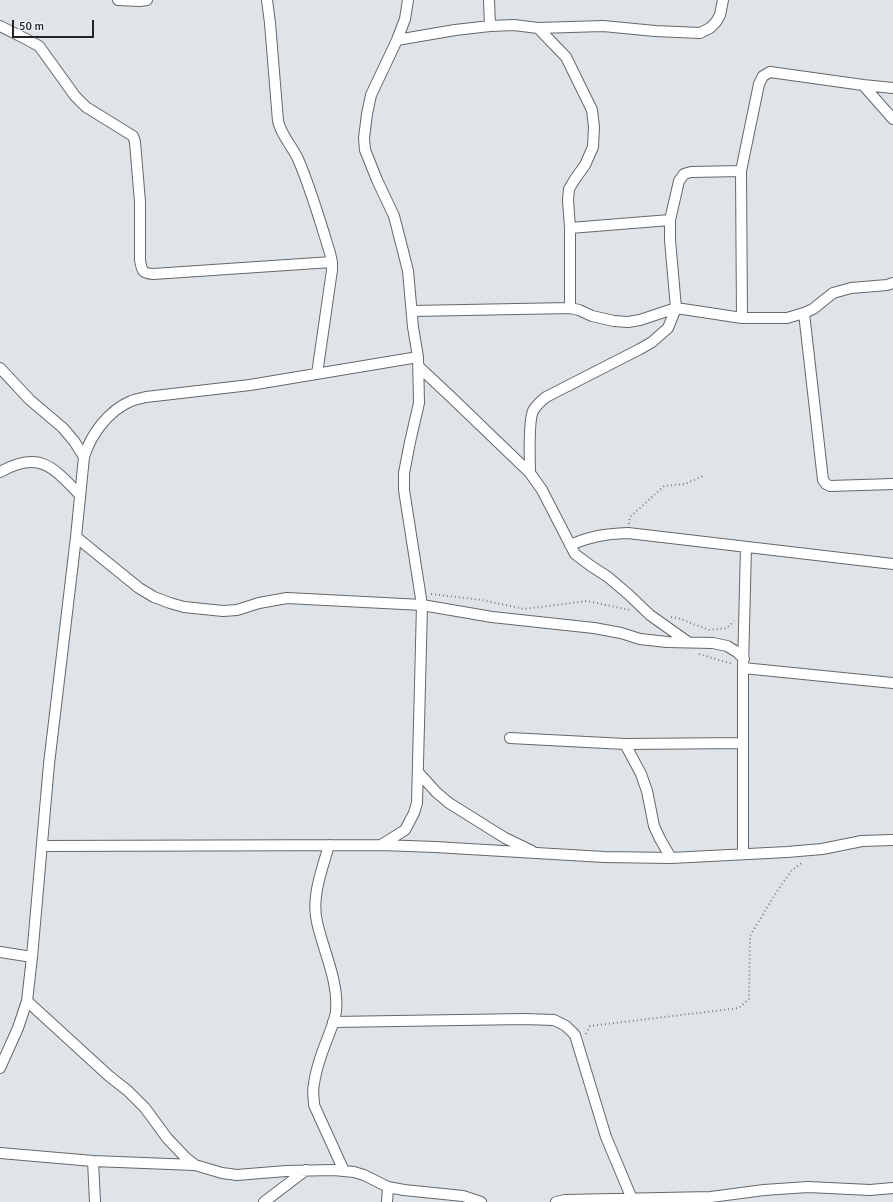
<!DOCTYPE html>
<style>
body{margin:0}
#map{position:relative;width:893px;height:1202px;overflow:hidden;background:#dfe4e8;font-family:Signika,sans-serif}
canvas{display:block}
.scale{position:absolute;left:12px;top:20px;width:82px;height:18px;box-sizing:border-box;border:2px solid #232426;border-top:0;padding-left:5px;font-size:12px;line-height:14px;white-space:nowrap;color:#232426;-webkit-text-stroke:3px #ecf1f6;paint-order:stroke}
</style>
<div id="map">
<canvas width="893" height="1202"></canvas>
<div class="scale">50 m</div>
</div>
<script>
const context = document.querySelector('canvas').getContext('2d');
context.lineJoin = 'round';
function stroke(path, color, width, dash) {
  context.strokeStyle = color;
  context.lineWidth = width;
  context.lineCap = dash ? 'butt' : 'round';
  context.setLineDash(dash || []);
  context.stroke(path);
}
const path = new Path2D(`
 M 629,524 L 630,517 L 664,486 L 685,484 L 705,475
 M 431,594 L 482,600 L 524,609 L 587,601 L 630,610
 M 671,617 L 678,618 L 709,630 L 727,628 L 734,621
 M 699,654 L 733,664
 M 586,1034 L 590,1026 L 739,1008 L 749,999 L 750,936 L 774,896 L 791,871 L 803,862`);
const street = new Path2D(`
 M 118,0 L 140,1 L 147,0
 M 267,0 L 270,23 L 278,121 C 281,135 292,146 298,159 C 311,189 320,221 330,253 L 332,262 L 332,270 L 317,374
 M 489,0 L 490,26
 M 0,26 L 24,38 L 39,46 L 47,57 L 75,96 L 86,107 L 133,136 L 135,142 L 140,202 L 140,260 C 142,271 142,273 153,274 L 332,262
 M 538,28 L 566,57 L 592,110 L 594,127 L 593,147 L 585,165 L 575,179 L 569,189 L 568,200 L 570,228 L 570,308
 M 397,40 L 455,30 L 490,26 L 514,25 L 538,28 L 603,26 L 655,31 L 700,33 L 710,28 L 716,22 L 720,15 L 723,0
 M 863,85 L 893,119
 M 570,228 L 670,220
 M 412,311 L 570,308 L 579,310 L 592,316 L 614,321 L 628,322 L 640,320 L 676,308 L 742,318 L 787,318 L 804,313 L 813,309 L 833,293 L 851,288 L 887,285 L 893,283
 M 804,313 L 823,480 L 826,484 L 830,486 L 893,484
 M 742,318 L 741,171 L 759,84 L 763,76 L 770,72 L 863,85 L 893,88
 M 419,367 L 450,396 L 530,473 L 542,490 L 575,554 L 591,566 L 608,577 L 628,594 L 650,615 L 688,642
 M 0,368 L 30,400 L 63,428 L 74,441 L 84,457
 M 0,472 C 40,450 53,467 80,495
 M 530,473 C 530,459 528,422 533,411 C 536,405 541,401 546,397 L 640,349 L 652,342 L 668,328 L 676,308 L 670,240 L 670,220 L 679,181 L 684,174 L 691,172 L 741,171
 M 76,537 L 139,588 L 154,597 L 170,603 L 184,607 L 223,611 L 237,610 L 259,603 L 287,598 L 422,605 L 492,617 L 594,628 L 621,633 L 640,639 L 667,642 L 713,643 L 727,646 L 737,652 L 744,659
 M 570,545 C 592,536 604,534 628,533 L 893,564
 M 743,668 L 893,683
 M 510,738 L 625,744 L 743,743
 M 625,744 L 641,774 L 647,791 L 654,826 L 660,839 L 671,858
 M 418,772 L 436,792 L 449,803 L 505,838 L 532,851
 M 329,845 C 322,870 311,897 317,922 C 323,950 339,982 336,1011 C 335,1020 331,1029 328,1037 C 322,1052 316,1068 314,1084 C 312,1091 314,1098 314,1105 L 344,1171
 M 381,845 L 405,830 L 414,813 L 417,803 L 422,605 L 404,490 L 404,473 L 410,442 L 419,403 L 418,357 L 413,327 L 408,271 L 403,251 L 394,216 L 377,180 L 365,150 L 364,138 L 367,114 L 371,95 L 397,40 L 405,19 L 408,0
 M 42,846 L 381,845 L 435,847 L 604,857 L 671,858 L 787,852 L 822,849 L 862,841 L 893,840
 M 743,854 L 743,668 L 746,547
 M 0,952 L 32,957
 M 27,1001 L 109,1076 L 128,1091 L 145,1108 L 167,1138 L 186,1158 L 195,1165 L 222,1173 L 237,1175 L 286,1171 L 334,1170 L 354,1172 L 364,1175 L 388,1187 L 404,1190 L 463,1196 L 481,1202
 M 333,1022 L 524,1019 L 554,1020 L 566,1026 L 575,1035 L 606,1137 L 632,1199
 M 0,1068 L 18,1028 L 27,1001 L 32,957 L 49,764 L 76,537 L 84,457 C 91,434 108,411 131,401 C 136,399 142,398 146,397 L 250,385 L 418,357
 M 0,1153 L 93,1161 L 195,1165
 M 93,1161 L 95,1202
 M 264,1202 L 306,1170
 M 387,1202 L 388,1187
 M 556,1202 L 565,1200 L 711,1197 L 764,1190 L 808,1187 L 870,1190 L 893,1188`);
stroke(street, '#64686c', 12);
stroke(path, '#7c7f82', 2, [1, 3]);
stroke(street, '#fff', 10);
</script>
